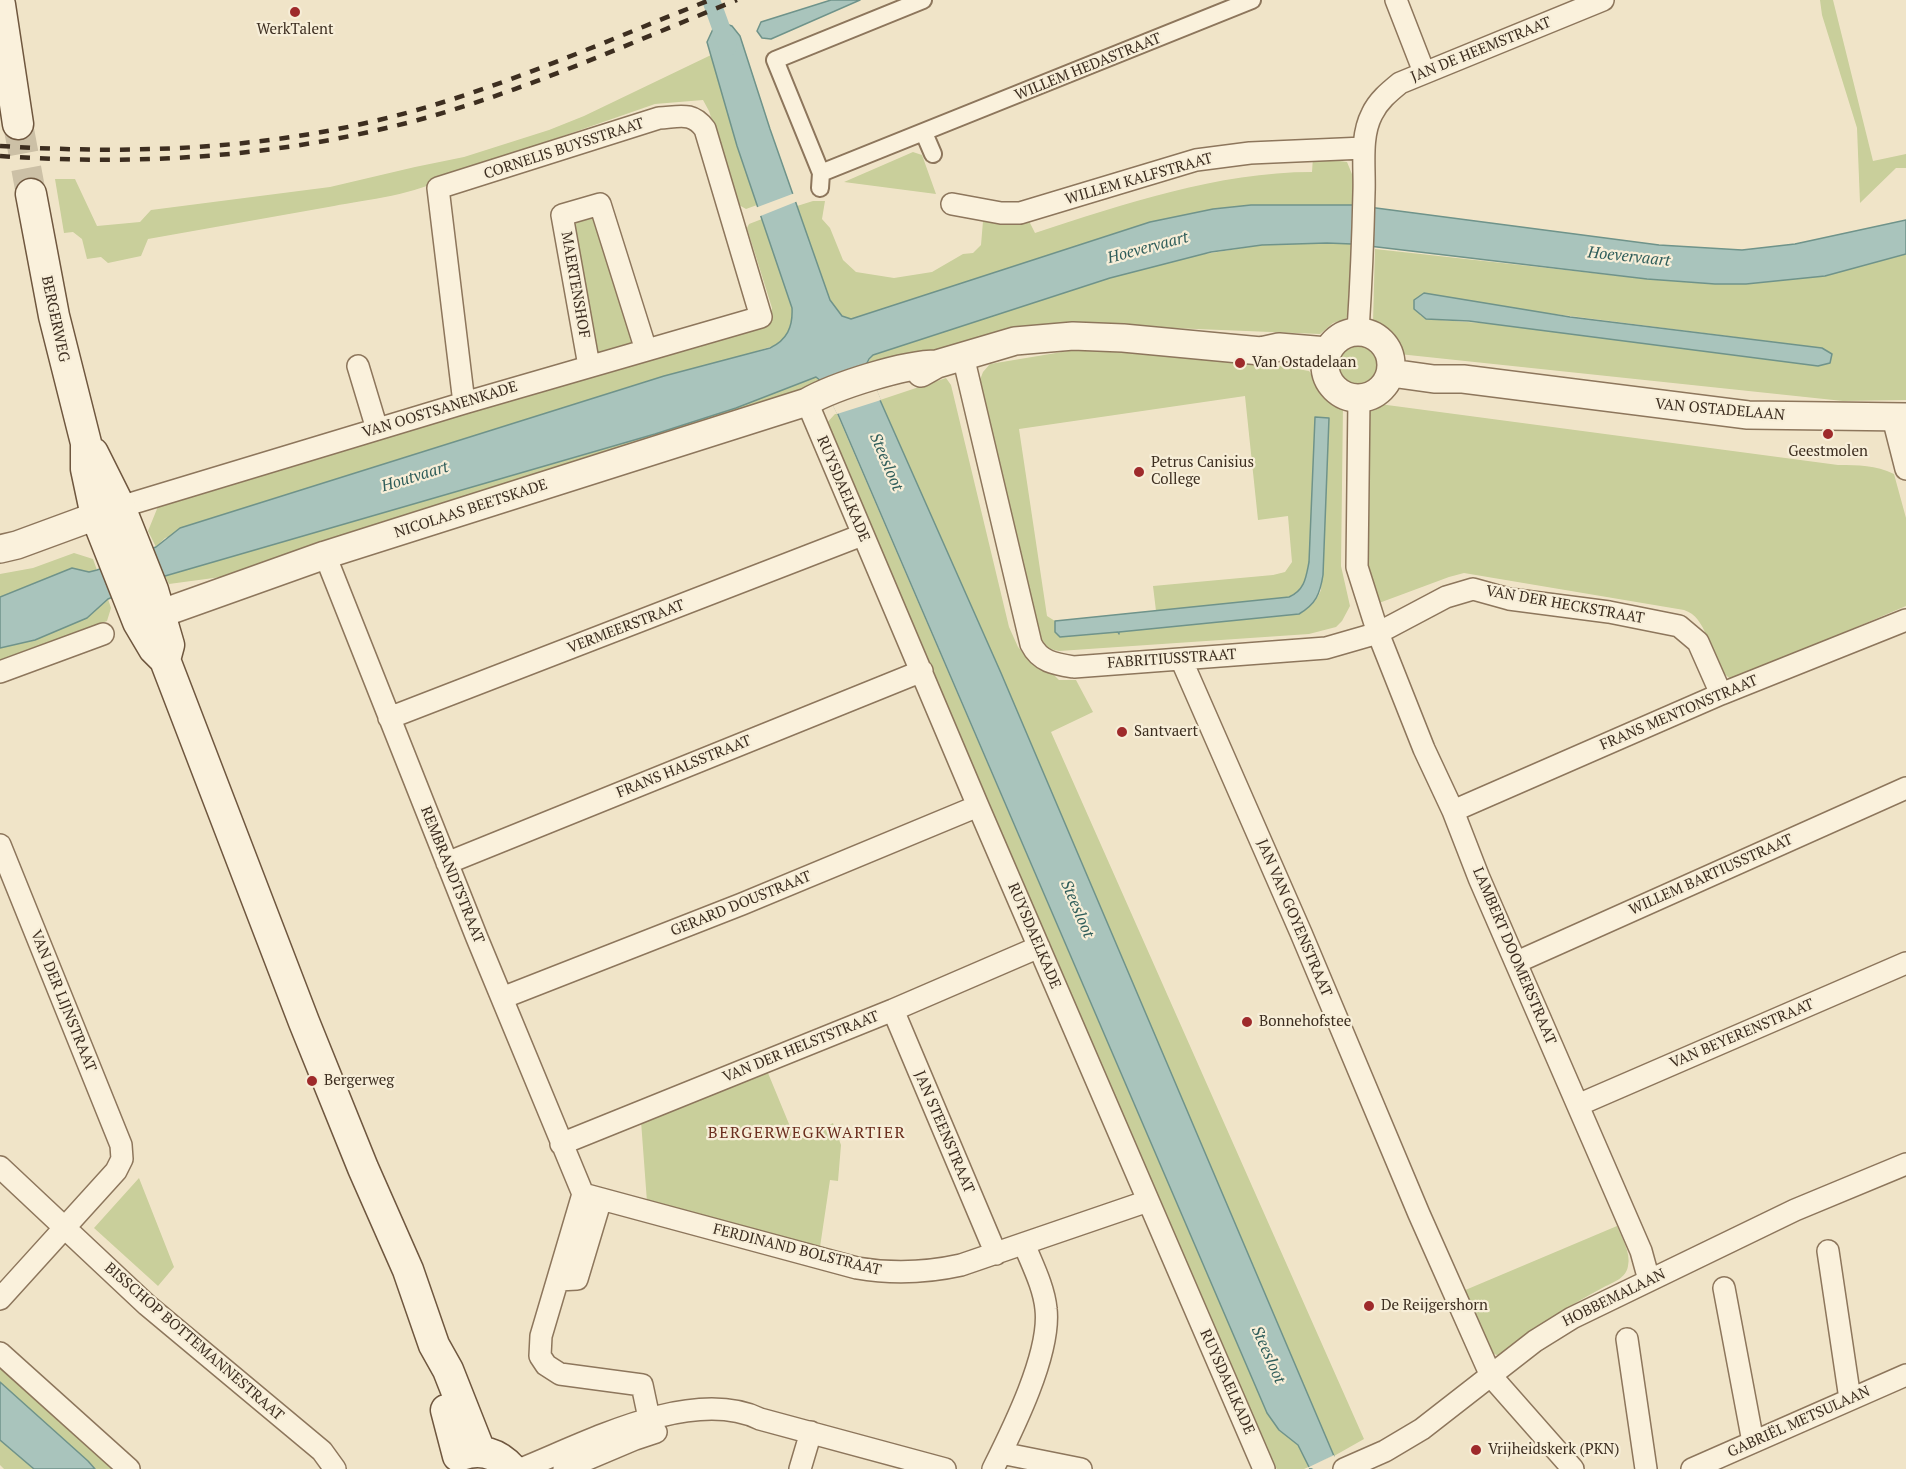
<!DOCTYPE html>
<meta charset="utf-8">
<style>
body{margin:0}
canvas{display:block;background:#f0e4c8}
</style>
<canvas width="1906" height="1469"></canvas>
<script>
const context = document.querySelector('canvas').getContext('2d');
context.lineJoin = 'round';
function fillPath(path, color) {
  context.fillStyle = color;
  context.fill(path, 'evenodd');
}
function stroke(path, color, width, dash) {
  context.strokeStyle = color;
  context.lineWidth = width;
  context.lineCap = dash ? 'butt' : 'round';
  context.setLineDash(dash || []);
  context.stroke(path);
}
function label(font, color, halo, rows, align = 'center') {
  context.font = font + ' "PT Serif",serif';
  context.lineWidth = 4.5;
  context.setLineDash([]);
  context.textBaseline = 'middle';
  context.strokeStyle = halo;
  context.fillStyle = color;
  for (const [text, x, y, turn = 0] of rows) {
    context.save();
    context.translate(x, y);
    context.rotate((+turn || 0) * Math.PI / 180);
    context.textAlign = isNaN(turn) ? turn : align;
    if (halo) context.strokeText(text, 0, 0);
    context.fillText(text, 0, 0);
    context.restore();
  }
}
const green = new Path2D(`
 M 1820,0 L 1833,0 L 1873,161 L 1906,154 L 1906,168 L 1896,168 L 1860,203 L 1857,128 L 1822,15 Z
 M 711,55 L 737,146 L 757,205 L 746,209 L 739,205 L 709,111 L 703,100 L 655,104 L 445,177 C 420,194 365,200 334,206 C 272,217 210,228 148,239 L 141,256 L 108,263 L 101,257 L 87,259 L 82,239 L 73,232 L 64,233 L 55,179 L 75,179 L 97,226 L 140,222 L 151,210 L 330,187 L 415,167 L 464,157 L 549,130 L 584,116 Z
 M 913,152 L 922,155 L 936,194 L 844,182 Z
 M 1313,157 L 1347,162 L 1354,179 L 1353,205 L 1251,205 L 1150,222 L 851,319 L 842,316 L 830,300 L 797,206 L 813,201 L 825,201 L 822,219 L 830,228 L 843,260 L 856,272 L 894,278 L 932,272 L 963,254 L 973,253 L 981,245 L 983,221 L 1005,222 L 1027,217 L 1035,233 C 1124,204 1218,172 1312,172 Z
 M 595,213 L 635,343 L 597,354 L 572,220 Z
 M 762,219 L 792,308 C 793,323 790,334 779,344 L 165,538 L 156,547 L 148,531 L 159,504 L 655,356 L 756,330 C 767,324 770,321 772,308 L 747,228 L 749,224 Z
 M 1327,243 L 1352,244 L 1348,314 L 1346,319 L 1333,323 L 1320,334 L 1123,326 L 866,365 L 873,355 L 1110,278 L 1192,256 L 1262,245 Z
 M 1375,249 L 1647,279 L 1715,284 L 1746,284 L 1825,276 L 1906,254 L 1906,400 L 1843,401 L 1399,354 C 1395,339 1387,328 1373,322 ZM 1523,310 L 1822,348 L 1426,319 L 1420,315 Z
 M1336 363a23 23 0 1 1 46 0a23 23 0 1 1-46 0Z
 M 1124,350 L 1263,363 L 1309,371 L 1326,395 L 1343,405 L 1341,566 L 1350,606 L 1342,621 L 1336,627 L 1309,634 L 1059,651 L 1050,649 L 1037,642 L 978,385 L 983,372 L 990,364 L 1068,351 ZM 1245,396 L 1258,520 L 1288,516 L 1292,562 L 1285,572 L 1273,575 L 1153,586 L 1156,611 L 1289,597 C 1305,589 1306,577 1309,562 L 1316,417 L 1329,418 L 1321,590 C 1316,602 1310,608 1299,614 L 1061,637 L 1055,631 L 1055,621 L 1047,616 L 1019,429 Z
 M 816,377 L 820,380 L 814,383 L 815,388 L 740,416 L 221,577 L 169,584 L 165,576 L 655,434 L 736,408 Z
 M 946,378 L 951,385 L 1009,627 L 1018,647 L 1025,655 L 1032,661 L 1048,669 L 1059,680 L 1076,680 L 1093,712 L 1051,732 L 1364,1439 L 1334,1456 L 1001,673 L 880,400 Z
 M 1372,403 L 1838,465 C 1859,465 1875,465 1894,474 L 1906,518 L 1906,606 L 1732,680 C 1728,677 1724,674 1721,670 C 1709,652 1707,617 1684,610 L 1464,573 L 1449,577 L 1379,603 L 1362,560 L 1368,418 Z
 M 835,414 L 837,414 L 1267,1413 L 1279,1430 L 1298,1445 L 1309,1467 L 1304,1469 L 1277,1469 L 1272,1464 L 1047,939 L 823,427 Z
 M 74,553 L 93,559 L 97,570 L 89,572 L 72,568 L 0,597 L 0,574 L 33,568 Z
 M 108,599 L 111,608 L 107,621 L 46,646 L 0,662 L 0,648 L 35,640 L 87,618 Z
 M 768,1073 L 796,1141 L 833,1123 L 841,1145 L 838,1181 L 830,1180 L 820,1247 L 647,1202 L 641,1121 Z
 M 139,1178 L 174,1267 L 158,1286 L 94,1228 Z
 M 1617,1226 C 1622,1238 1631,1253 1628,1266 C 1626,1278 1614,1282 1604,1287 C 1567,1306 1533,1331 1499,1356 L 1490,1352 L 1463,1291 Z
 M 0,1362 L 120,1469 L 95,1469 L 0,1382 Z
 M 0,1440 L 34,1469 L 4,1469 L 0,1465 Z`);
const water = new Path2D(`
 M 831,0 L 860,0 L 771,39 L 762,38 L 757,31 L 761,22 Z
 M 726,24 L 732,26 L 740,36 L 770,129 L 830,300 L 842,316 L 851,319 L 1150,222 L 1213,209 L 1251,205 L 1353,205 L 1659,245 L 1742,250 L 1795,244 L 1906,220 L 1906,254 L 1825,276 L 1746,284 L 1715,284 L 1647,279 L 1352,244 L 1327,243 L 1262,245 L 1211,252 L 1110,278 L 873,355 L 869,359 L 866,365 L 880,400 L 1001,673 L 1334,1456 L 1310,1469 L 1298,1445 L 1279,1430 L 1267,1413 L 837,412 L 822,382 L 816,377 L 736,408 L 655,434 L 165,576 L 108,599 L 87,618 L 35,640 L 0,648 L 0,597 L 72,568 L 89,572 L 97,570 L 156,547 L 180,528 L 664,376 L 770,348 C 787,340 793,327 792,308 L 737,146 L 707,42 L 713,29 Z
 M 1424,293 L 1570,317 L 1822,348 L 1832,354 L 1830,363 L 1818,366 L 1469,321 L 1426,319 L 1414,309 L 1414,300 Z
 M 1315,417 L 1329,418 L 1323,575 C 1320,594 1316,604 1299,614 L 1119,632 L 1119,634 L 1118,632 L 1060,637 L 1055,632 L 1055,621 L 1289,597 C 1305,590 1306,577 1309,562 Z
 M 0,1382 L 88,1461 L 95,1469 L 34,1469 L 0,1440 Z`);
const pier = new Path2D(`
 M 795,193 L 798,201 L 758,217 L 755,208 Z
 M 867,365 L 881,400 L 837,414 L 820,380 Z
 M 1334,1455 L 1339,1469 L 1307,1468 Z`);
const canal = new Path2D(`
 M 711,0 L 728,47`);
const secondaryTunnel = new Path2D(`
 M 18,124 L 31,194`);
const pedestrian = new Path2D(`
 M 923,0 L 775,60 L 821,173 L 1252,0
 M 924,133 L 933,154
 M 820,188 L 821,173`);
const minor = new Path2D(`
 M 1396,0 L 1424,72
 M 952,204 L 1001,213 L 1020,213 L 1196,160 L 1250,153 L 1364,148
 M 1358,331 C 1361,285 1363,238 1364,192 C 1365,167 1360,137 1372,114 C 1378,101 1389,92 1400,83 L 1603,0
 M 963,356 L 1031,644 C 1040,662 1055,664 1074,667 L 1326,648 L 1378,633 L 1446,597 L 1473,589 L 1509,599 L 1609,612 L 1679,626 L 1698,642 L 1721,694
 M 358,366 L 377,429
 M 589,366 L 562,215 L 600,204 L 646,350
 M 1359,398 L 1357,567 L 1378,633 L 1424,749 L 1453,811 L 1479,878 L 1641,1251 L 1649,1280
 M 807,402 L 978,806 L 1264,1469
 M 1893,418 L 1906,469
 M 120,507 L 464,403 L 761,317 L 705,129 C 692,111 679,117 659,118 L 438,188 L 464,403
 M 325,555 L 477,938 L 583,1194
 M 1181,659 L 1301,933 L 1419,1214 L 1491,1376 L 1573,1469
 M 0,672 L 103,634
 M 389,718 L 862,535
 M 1453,811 L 1721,694 L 1906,620
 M 0,845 L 121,1145 L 122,1159 L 116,1171 L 0,1299
 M 447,863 L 922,671
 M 1517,962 L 1906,788
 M 502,998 L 742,904 L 978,806
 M 893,1010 L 996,1254
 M 1578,1105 L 1906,963
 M 561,1144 L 893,1010 L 1039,947
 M 0,1167 L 147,1305 L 322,1451 L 335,1469
 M 583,1194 L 857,1268 C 892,1274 925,1273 961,1265 L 1148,1201
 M 583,1194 L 541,1336 L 540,1356 L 546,1365 L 560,1374 L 642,1385 L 652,1432
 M 1828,1251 L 1850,1399
 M 558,1280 L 577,1279 L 601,1199
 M 1724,1288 L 1753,1442
 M 1627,1339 L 1646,1469
 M 0,1353 L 129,1469
 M 1001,1453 L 1081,1469
 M 521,1469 C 586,1443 692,1386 760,1419 L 945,1469
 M 564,1469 L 635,1439 L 656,1432
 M 800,1469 L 811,1432
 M 993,1469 C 1013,1429 1051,1353 1046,1309 C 1044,1287 1032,1264 1024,1244
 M 1344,1469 L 1385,1451 L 1422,1429 L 1535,1341 L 1572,1318 L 1795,1210 L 1906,1164
 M 1692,1469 L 1906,1375`);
const tertiary = new Path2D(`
 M1325 365a33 33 0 1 1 66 0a33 33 0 1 1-66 0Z
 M 921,373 L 937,364 L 1015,341 L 1073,336 L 1123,338 L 1261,351 L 1279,347 L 1327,351
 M 1391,373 L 1434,379 L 1463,379 L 1748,415 L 1906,417
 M 0,549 L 17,545 L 115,509
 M 140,621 L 325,555 L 807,402 C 835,386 904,364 937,364`);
const secondary = new Path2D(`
 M 0,5 L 18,124
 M 31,194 L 54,316 L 86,443 L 86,469 L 96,516 L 138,622 L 154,649 L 165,660 L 304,1022 L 363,1168 L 408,1270 L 434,1345 L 448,1370 L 480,1451
 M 93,453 L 120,507 L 153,590 L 169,645 L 165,660
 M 446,1410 L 458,1456
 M 461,1455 C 481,1448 498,1453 512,1469`);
const rail = new Path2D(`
 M 0,146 C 142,155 280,149 417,110 C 518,81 613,38 710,0
 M 0,156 C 141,166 281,157 418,120 C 528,90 632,42 737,0`);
const markers = [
 [295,12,6,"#9e2a2b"],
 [1240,363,6,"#9e2a2b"],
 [1828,434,6,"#9e2a2b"],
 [1139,472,6,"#9e2a2b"],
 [1122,732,6,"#9e2a2b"],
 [1247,1022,6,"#9e2a2b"],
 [312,1081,6,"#9e2a2b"],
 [1369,1306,6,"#9e2a2b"],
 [1476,1450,6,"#9e2a2b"]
];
const poiNames = [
 ["WerkTalent",295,30,"center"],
 ["Van Ostadelaan",1252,363],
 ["Geestmolen",1828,452,"center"],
 ["Petrus Canisius",1151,463],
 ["College",1151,480],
 ["Santvaert",1134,732],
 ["Bonnehofstee",1259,1022],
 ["Bergerweg",324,1081],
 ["De Reijgershorn",1381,1306],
 ["Vrijheidskerk (PKN)",1488,1450]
];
const streetNames = [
 ["JAN DE HEEMSTRAAT",1481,50,-22],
 ["WILLEM HEDASTRAAT",1088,67,-22],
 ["CORNELIS BUYSSTRAAT",564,149,-18],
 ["WILLEM KALFSTRAAT",1139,179,-16],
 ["MAERTENSHOF",575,285,80],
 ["BERGERWEG",55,319,78],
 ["VAN OOSTSANENKADE",440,410,-17],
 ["VAN OSTADELAAN",1720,410,5],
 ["RUYSDAELKADE",843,489,67],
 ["NICOLAAS BEETSKADE",471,509,-18],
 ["VAN DER HECKSTRAAT",1565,605,10],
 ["VERMEERSTRAAT",626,627,-21],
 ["FABRITIUSSTRAAT",1172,659,-4],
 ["FRANS MENTONSTRAAT",1679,713,-23],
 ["FRANS HALSSTRAAT",684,767,-22],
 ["REMBRANDTSTRAAT",452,875,68],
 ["WILLEM BARTIUSSTRAAT",1711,875,-24],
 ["GERARD DOUSTRAAT",741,904,-22],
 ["JAN VAN GOYENSTRAAT",1294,918,67],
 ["RUYSDAELKADE",1034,936,67],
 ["LAMBERT DOOMERSTRAAT",1514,956,67],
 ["VAN DER LIJNSTRAAT",63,1001,68],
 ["VAN BEYERENSTRAAT",1742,1034,-23],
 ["VAN DER HELSTSTRAAT",801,1047,-22],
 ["JAN STEENSTRAAT",944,1132,67],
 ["FERDINAND BOLSTRAAT",797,1250,14],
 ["HOBBEMALAAN",1614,1298,-26],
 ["BISSCHOP BOTTEMANNESTRAAT",194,1342,41],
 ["RUYSDAELKADE",1227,1382,66],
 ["GABRIËL METSULAAN",1799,1422,-24]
];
const waterNames = [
 ["Hoevervaart",1148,248,-15],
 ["Hoevervaart",1629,257,6],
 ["Steesloot",886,462,67],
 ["Houtvaart",415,477,-17],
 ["Steesloot",1077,909,67],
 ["Steesloot",1268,1355,66]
];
const neighbourhoodNames = [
 ["BERGERWEGKWARTIER",807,1133]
];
fillPath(green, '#c9cf9b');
fillPath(water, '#a9c4bc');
stroke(water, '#6f938a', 1.5);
fillPath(pier, '#f0e4c8');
stroke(canal, '#a9c4bc', 18);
stroke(secondaryTunnel, '#ccc0a6', 30, [30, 15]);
stroke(pedestrian, '#8d765c', 20);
stroke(minor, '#8d765c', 24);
stroke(tertiary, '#8d765c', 30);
stroke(secondary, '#6f573f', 33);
stroke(pedestrian, '#faf1dc', 16);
stroke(minor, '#faf1dc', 21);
stroke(tertiary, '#faf1dc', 27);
stroke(secondary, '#faf1dc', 30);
stroke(rail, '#3d2e20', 4.5, [10, 10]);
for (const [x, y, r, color] of markers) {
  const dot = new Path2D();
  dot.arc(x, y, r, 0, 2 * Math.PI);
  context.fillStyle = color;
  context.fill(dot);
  stroke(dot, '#f7eed8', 2);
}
label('15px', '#3d2e20', '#f7eed8', poiNames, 'left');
label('15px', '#3d2e20', '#f7eed8', streetNames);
label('italic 16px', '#2f5d5a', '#f7eed8', waterNames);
context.letterSpacing = '1.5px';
label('16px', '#6b2e1e', '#f7eed8', neighbourhoodNames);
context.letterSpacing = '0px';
</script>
